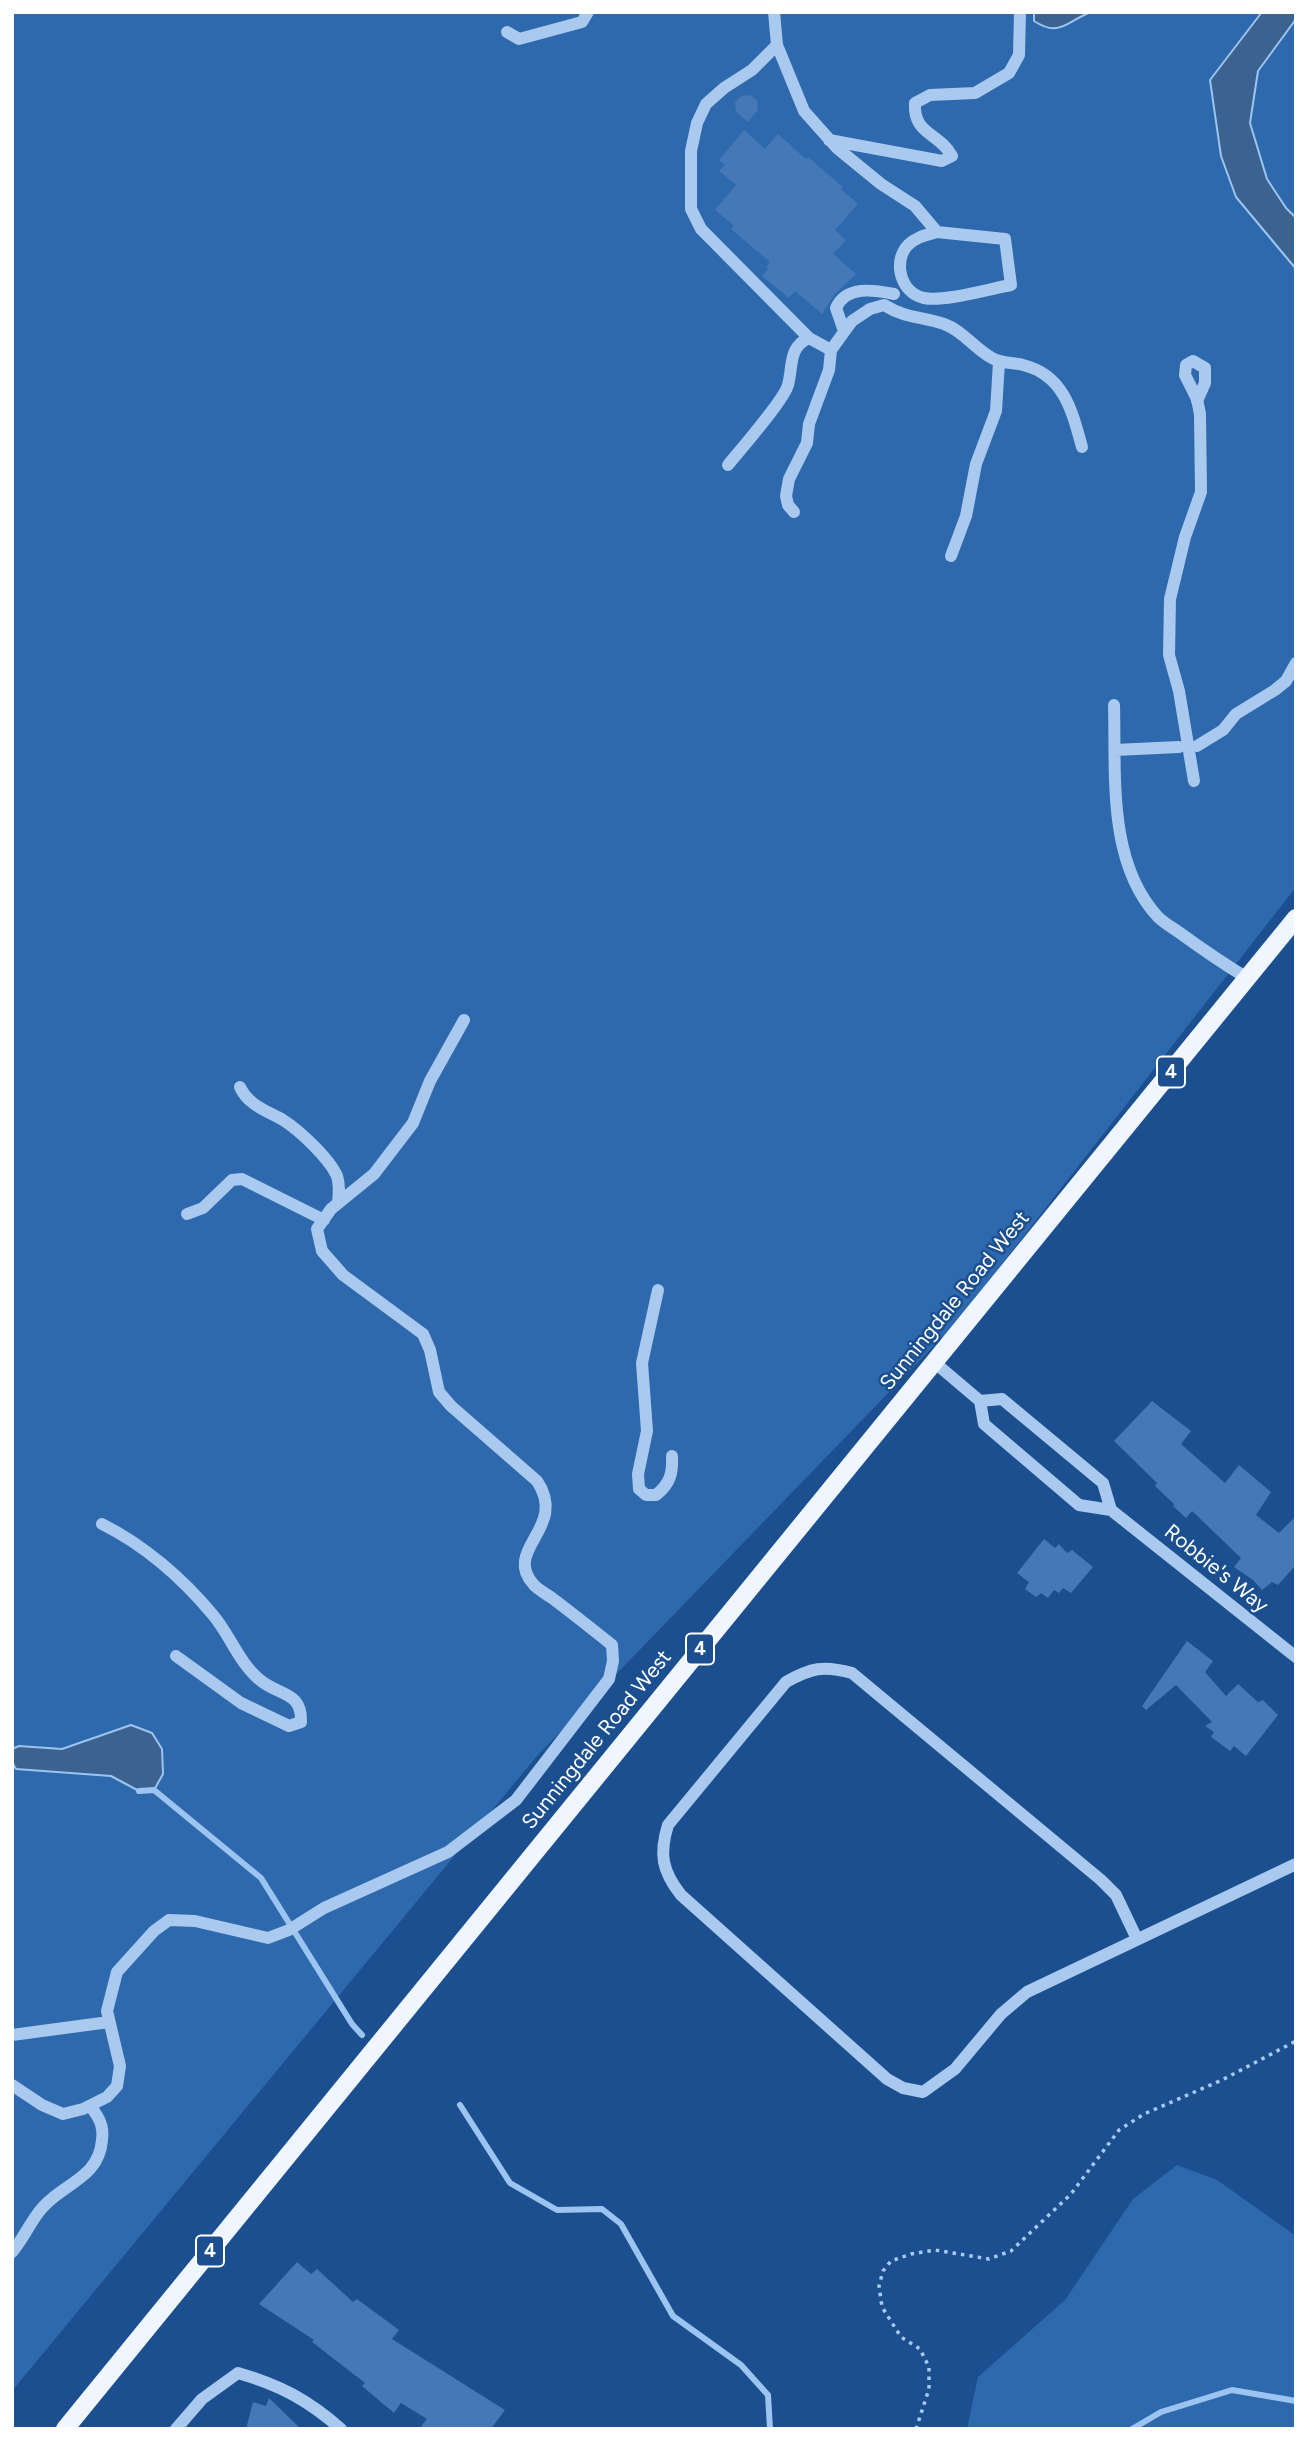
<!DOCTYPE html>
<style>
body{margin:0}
#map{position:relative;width:1308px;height:2441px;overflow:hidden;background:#1b4f8f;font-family:Figtree,sans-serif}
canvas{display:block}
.frame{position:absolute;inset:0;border:14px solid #fff;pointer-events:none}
</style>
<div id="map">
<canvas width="1308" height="2441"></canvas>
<div class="frame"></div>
</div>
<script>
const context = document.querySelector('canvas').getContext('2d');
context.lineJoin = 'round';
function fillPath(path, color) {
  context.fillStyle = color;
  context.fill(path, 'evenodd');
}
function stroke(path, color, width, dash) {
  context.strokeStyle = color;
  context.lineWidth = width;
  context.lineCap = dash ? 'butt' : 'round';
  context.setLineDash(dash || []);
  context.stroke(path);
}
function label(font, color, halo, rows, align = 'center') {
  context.font = font + ' Figtree,sans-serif';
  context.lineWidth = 5;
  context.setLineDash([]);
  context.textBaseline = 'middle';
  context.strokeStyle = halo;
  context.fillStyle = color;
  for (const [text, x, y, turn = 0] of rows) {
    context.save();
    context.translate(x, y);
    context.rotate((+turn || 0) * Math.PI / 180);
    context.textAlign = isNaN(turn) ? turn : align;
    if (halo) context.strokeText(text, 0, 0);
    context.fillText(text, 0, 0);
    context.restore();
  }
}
const green = new Path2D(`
 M 12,12 L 1296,12 L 1296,887 L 956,1323 L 537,1756 L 12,2391 Z
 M 1177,2165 L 1217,2180 L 1296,2236 L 1296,2429 L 967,2429 L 978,2377 L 1065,2300 L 1133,2199 Z`);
const water = new Path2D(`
 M 1034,12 L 1091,12 C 1067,21 1060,38 1034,21 Z
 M 1262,12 L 1296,12 L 1296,19 L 1258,71 L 1250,123 L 1267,179 L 1286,208 L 1296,218 L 1296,269 L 1236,197 L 1221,156 L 1210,80 Z
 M 131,1725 L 152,1733 L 162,1749 L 163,1774 L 154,1790 L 139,1791 L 111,1776 L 16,1769 L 12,1762 L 12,1749 L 19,1746 L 62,1749 Z`);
const stream = new Path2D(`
 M 139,1791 L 154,1790 L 261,1878 L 352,2024 L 362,2035
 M 460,2105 L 510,2183 L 557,2210 L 602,2209 L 621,2224 L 673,2316 L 741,2365 L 768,2395 L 770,2429
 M 1132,2429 L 1161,2412 L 1232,2390 L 1296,2401`);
const building = new Path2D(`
 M 750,95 L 757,100 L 758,110 L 748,122 L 736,112 L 735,102 L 741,96 Z
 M 744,130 L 765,149 L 778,134 L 806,159 L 808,157 L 843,187 L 841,189 L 858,204 L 835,230 L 846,240 L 833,254 L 856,274 L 835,294 L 822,314 L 795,291 L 789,298 L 762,276 L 768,269 L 766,267 L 770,262 L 731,229 L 734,226 L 715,210 L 736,185 L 719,171 L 725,165 L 719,160 Z
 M 1152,1401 L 1191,1431 L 1181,1444 L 1225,1483 L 1239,1465 L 1271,1492 L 1256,1515 L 1279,1533 L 1296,1516 L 1296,1565 L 1278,1585 L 1272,1582 L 1262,1590 L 1253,1580 L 1234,1567 L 1241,1558 L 1192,1511 L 1186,1518 L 1173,1506 L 1174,1504 L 1155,1486 L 1157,1483 L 1114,1441 Z
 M 1044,1539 L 1055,1548 L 1059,1544 L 1067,1553 L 1072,1550 L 1093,1567 L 1071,1593 L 1063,1588 L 1059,1593 L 1054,1590 L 1048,1598 L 1041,1593 L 1036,1597 L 1025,1589 L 1029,1582 L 1017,1573 Z
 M 1187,1641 L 1213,1661 L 1205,1672 L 1226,1696 L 1238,1684 L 1258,1702 L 1263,1700 L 1278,1715 L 1246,1756 L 1234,1746 L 1230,1751 L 1211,1737 L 1214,1732 L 1205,1726 L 1212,1722 L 1176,1685 L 1146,1710 L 1142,1706 Z
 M 297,2262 L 311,2274 L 317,2269 L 353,2302 L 357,2299 L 399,2330 L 392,2339 L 505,2410 L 491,2429 L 419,2429 L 427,2419 L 401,2403 L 394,2413 L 362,2386 L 365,2383 L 312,2342 L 314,2340 L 259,2304 Z
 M 269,2398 L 301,2429 L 246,2429 L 253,2402 L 266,2406 Z`);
const path = new Path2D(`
 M 916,2429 L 929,2389 L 929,2367 L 920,2349 L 901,2337 L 882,2307 L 879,2286 L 883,2271 L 891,2261 L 911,2254 L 935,2250 L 989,2259 L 1011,2251 L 1071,2194 L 1119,2130 L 1144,2114 L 1222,2080 L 1296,2041`);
const minor = new Path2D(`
 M 774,12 L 777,45 L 804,111 L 837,148 L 881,184 L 915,206 L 937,232
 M 507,32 L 519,39 L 582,22 L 588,12
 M 777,45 L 752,70 L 724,88 L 706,104 L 697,123 L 691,151 L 691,209 L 701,229 L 809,338
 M 829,140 L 942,161 L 952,156 C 939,132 913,135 915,103 L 930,95 L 975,93 L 1009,73 L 1019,55 L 1020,12
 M 937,232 L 1005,239 L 1011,285 C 989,289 944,302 924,298 C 901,293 892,262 908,245 C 916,237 926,235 937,232 Z
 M 844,331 L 836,308 C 846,285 874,290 894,294
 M 728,465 C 741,449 784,400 788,385 C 793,367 788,347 809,338 L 831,350
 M 794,512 L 788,505 L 786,496 L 789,479 L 807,443 L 809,424 L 829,370 L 831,350 L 852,321 L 870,309 L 884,305 C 907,319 920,316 944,324 C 962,330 975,349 992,358 C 1002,364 1012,362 1023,365 C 1064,375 1072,411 1082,447
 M 951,556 L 966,516 L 976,464 L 996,411 L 999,362
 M 1114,705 C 1116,775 1107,862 1158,917 C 1164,923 1173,928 1180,933 C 1202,949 1224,964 1247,978
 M 1197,746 L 1223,730 L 1236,714 L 1275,690 L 1286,681 L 1296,663
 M 1115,750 L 1179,747
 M 1194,781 L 1179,691 L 1169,655 L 1170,599 L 1185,537 L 1201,492 L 1200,414 L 1197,399 L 1185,375 L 1186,365 L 1193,361 L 1205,368 L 1205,383 L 1197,401
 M 240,1087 C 248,1105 267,1111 283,1120 C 299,1130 329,1158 337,1176 C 340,1185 339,1194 338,1203
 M 187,1214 L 203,1208 L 232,1180 L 242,1179 L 324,1220
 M 658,1290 L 642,1363 L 647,1431 L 638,1474 L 639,1489 L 646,1495 L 656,1495 C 670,1484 673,1473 672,1456
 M 934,1362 L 980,1401 L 984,1424 L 1079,1505 L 1111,1510 L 1296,1657
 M 980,1401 L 1002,1399 L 1103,1483 L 1111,1510
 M 102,1524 C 144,1545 183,1579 213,1615 C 230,1635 239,1663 260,1680 C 279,1696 302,1691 301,1722 L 289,1726 L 241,1703 L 176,1656
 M 1137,1939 L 1116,1895 L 1101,1880 L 852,1673 C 823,1665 811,1668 786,1682 L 668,1825 C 659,1854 662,1871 681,1895 L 887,2079 L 903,2088 L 923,2092 L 955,2069 L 1001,2014 L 1027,1992 L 1296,1864
 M 12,2035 L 109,2022
 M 12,2085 L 42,2105 L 63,2114 L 83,2109 L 107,2097 L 117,2086 L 120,2066 L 107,2011 L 117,1972 L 154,1931 L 169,1920 L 195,1921 L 268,1938 L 289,1930 L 324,1908 L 448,1852 L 516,1800 L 609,1679 L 613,1661 L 612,1645 C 592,1629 572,1613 552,1598 C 546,1594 539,1590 534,1585 C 501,1549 569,1528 537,1481 L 451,1406 L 439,1392 L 430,1350 L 423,1334 L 343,1275 L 322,1251 L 317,1229 L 331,1209 L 374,1174 L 413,1123 L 430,1081 L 464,1020
 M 12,2252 C 24,2238 31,2220 43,2207 C 64,2183 99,2178 102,2140 C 104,2126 99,2117 90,2106
 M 176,2429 L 202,2399 L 238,2373 C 280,2385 308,2400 341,2429`);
const major = new Path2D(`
 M 65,2429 L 1296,918`);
const shields = [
 [1171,1072,28],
 [700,1649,28],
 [210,2251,28]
];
const shieldNames = [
 ["4",1171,1072],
 ["4",700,1649],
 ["4",210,2251]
];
const streetNames = [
 ["Sunningdale Road West",955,1301,-51],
 ["Robbie's Way",1216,1569,39],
 ["Sunningdale Road West",597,1740,-51]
];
fillPath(green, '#2e69ad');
fillPath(water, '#3c6290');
stroke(water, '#9cc4f0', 2);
stroke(stream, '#9cc4f0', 6);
fillPath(building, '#4478b7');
stroke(path, '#a9c9ee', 3.5, [3.5, 5]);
stroke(minor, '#a9c9ee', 12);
stroke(major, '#f0f6ff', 18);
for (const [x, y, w] of shields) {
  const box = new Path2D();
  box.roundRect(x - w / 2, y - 15.5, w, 31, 5);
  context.fillStyle = '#1b4f8f';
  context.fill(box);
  stroke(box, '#fff', 2);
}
label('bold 19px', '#fff', null, shieldNames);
label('21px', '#fff', '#1b4f8f', streetNames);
</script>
